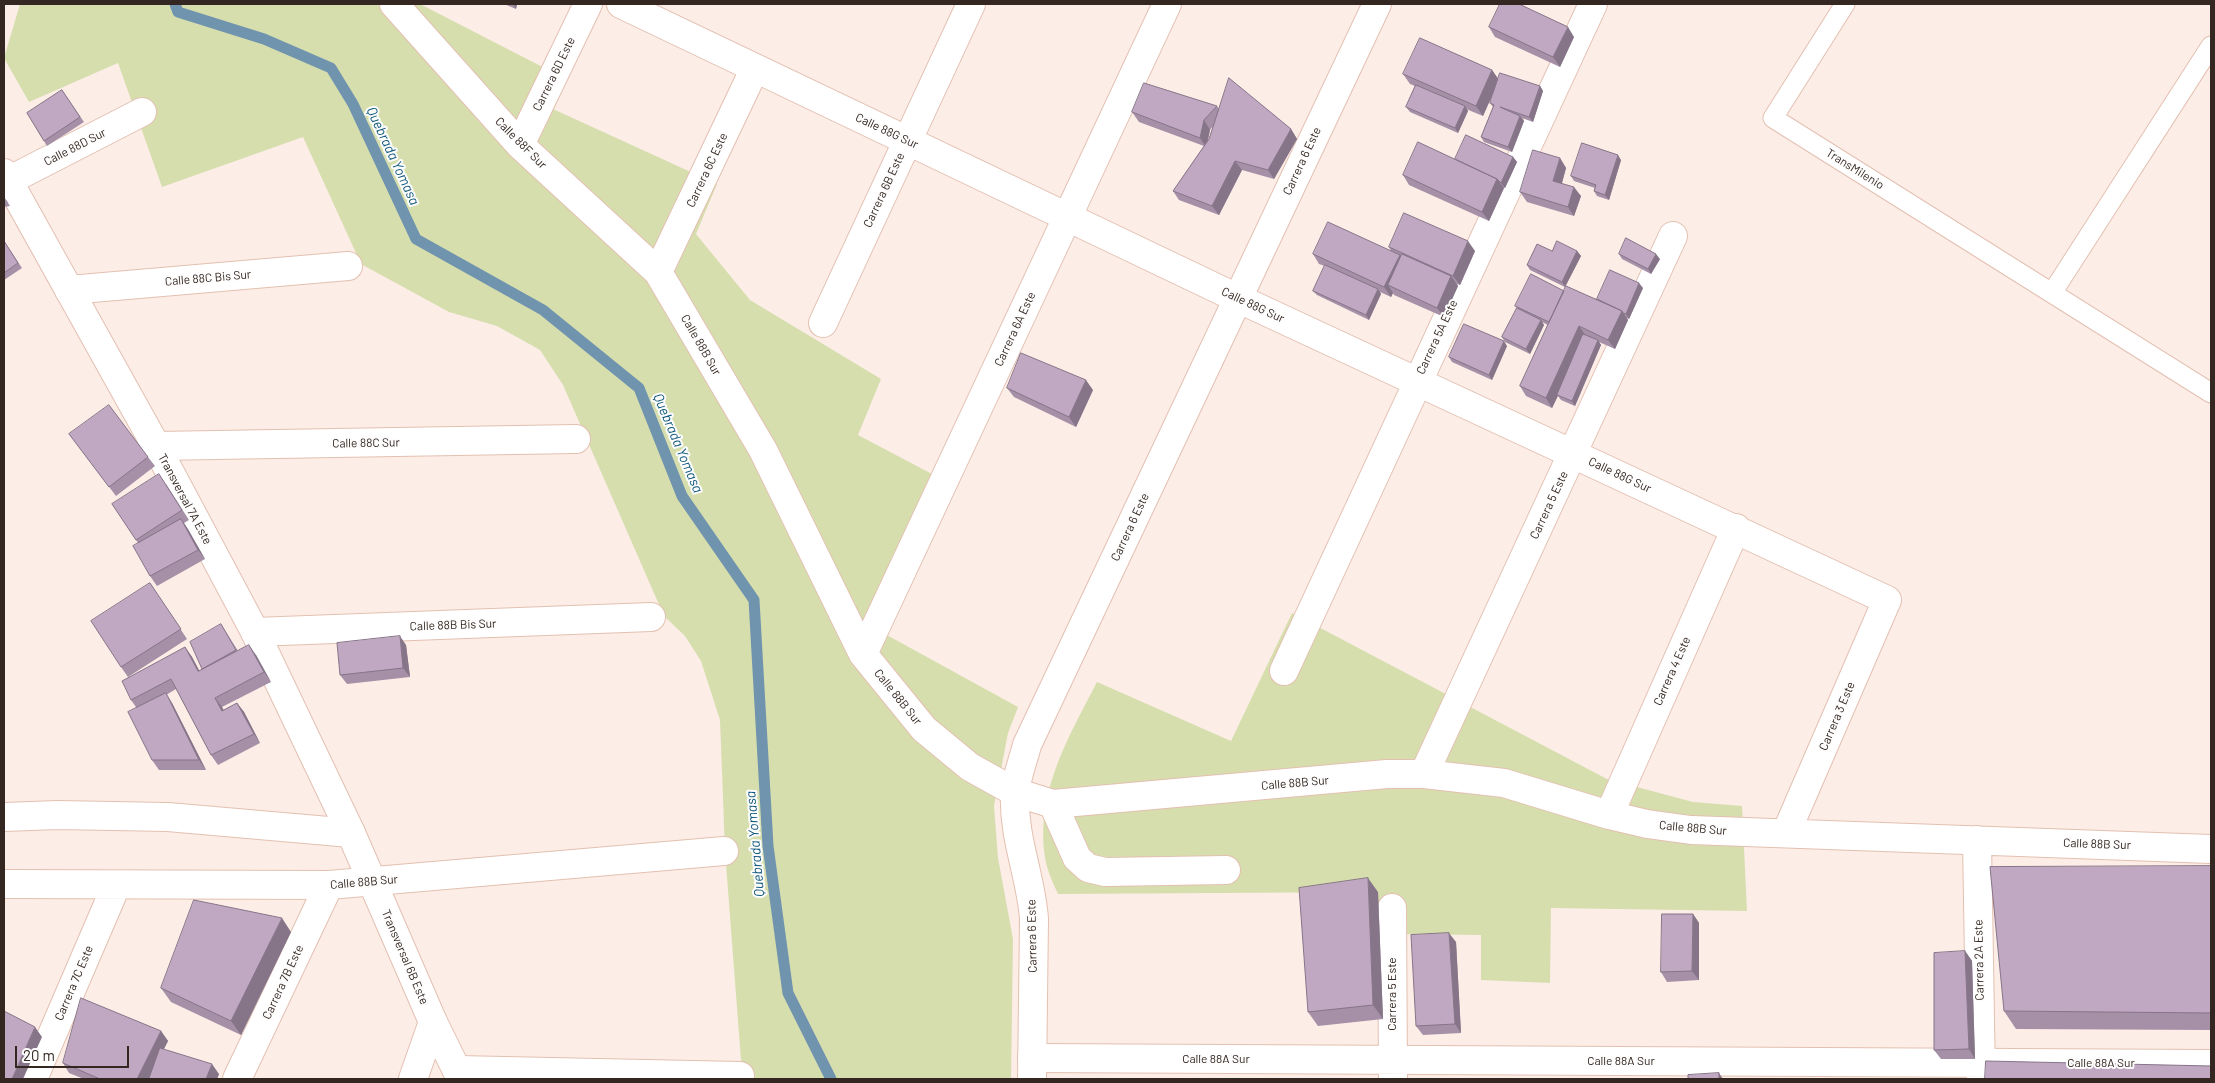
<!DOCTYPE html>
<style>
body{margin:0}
#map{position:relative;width:2215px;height:1083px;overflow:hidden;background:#fcede7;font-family:Barlow,sans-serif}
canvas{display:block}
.frame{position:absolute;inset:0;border:5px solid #342721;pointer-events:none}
.scale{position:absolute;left:15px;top:1046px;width:114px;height:22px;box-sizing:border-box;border:2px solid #342721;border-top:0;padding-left:6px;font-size:15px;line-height:18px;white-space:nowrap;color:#342721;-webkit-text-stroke:4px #fdfdfd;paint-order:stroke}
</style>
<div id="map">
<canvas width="2215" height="1083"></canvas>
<div class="frame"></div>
<div class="scale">20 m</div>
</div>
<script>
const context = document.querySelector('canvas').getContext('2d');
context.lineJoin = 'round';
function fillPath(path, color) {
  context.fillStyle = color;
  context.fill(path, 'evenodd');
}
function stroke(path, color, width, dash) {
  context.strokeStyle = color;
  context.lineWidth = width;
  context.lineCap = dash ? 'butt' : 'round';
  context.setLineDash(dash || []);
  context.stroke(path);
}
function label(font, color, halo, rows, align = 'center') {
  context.font = font + ' Barlow,sans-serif';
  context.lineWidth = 4;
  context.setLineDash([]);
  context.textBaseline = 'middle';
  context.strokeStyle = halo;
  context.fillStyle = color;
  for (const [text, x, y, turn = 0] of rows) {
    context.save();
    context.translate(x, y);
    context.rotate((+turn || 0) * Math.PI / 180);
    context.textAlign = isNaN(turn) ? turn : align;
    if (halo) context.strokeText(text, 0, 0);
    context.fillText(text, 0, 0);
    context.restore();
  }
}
const green = new Path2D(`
 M 20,4 L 420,4 L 566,79 L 553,109 L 717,184 L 696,234 L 750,300 L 881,379 L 858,435 L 953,485 L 885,634 L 1018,707 L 1008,733 L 994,806 L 998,858 L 1013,939 L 1011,1079 L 753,1079 L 742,1073 L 725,851 L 720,720 L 701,661 L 685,636 L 664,616 L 563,385 L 540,350 L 497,326 L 449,312 L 361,264 L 303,137 L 162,187 L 118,63 L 29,102 L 4,58 Z
 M 1292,613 L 1607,779 L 1693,802 L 1742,806 L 1747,911 L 1551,908 L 1550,983 L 1481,980 L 1481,935 L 1378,934 L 1378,892 L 1058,894 C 1053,883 1047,870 1045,858 C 1035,793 1068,738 1097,682 L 1231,741 Z`);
const stream = new Path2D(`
 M 175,4 L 178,12 L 264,39 L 331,68 L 353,104 L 416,239 L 543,310 L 639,388 L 682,496 L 754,600 L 768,846 L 788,993 L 831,1079`);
const service = new Path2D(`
 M 1845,4 L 1773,118 L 2211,393
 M 2052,293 L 2211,46`);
const minor = new Path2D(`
 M 394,4 L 520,145 L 658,272 L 763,450 L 863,654 L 924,729 L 970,767 L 1015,792 L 1053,804 L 1387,774 L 1424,774 L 1504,783 L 1609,815 L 1647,824 L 1691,830 L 2211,849
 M 621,4 L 1237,298 L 1887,600 L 1786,833
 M 520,145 L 588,4
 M 8,181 L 142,112
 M 658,272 L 755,68
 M 69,290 L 348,266
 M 823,323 L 971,4
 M 156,446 L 576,439
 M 255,632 L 651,617
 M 863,654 L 1167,4
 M 1284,671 L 1593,4
 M 1424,774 L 1673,236
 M 1053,804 L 1077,858 L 1088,868 L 1105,872 L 1226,870
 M 1609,815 L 1736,528
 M 4,817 L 58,815 L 168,817 L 351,833
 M 1977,840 L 1981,1079
 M 4,884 L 329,885 L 724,851
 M 1392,908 L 1393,1078
 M 1032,1058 L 2211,1064
 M 457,1070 L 740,1076
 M 33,1079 L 116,886
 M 237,1079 L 329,885
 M 413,1079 L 433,1022`);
const tertiary = new Path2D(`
 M 4,173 L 156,446 L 255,632 L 351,833 L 433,1022 L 461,1079
 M 1032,1079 L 1034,919 C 1031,876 1013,838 1015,794 C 1016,778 1023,761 1027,745 L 1377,4`);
const wall = new Path2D(`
 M 504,4 L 517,4 L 516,9 Z
 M 1489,27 L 1574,37 L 1560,67 L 1495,37 Z
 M 1492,70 L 1498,79 L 1540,86 L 1543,91 L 1533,122 L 1522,118 L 1524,121 L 1512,152 L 1484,142 L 1481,137 L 1493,107 L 1490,103 L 1497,84 L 1483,116 L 1466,109 L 1468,111 L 1458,133 L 1410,112 L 1406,107 L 1415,86 L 1410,84 L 1403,74 Z
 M 62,90 L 84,122 L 47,146 L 27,113 Z
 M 1217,106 L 1219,109 L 1291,129 L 1297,139 L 1274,179 L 1242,170 L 1219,215 L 1179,200 L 1173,191 L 1204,146 L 1139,122 L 1132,112 ZM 1213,126 L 1209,139 L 1208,141 L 1210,130 Z
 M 1513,157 L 1517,162 L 1505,188 L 1503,187 L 1504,188 L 1489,221 L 1409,185 L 1403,175 Z
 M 1560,158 L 1566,168 L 1562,183 L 1581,196 L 1574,216 L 1527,202 L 1520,192 Z
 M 1621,160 L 1609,200 L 1597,196 L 1594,191 L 1595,188 L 1574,181 L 1571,176 Z
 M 4,197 L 7,201 L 10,206 L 4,207 Z
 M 4,241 L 22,268 L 4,280 Z
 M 1389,247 L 1475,251 L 1460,285 L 1457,284 L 1458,286 L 1444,317 L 1394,295 L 1393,293 L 1391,297 L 1380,292 L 1381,294 L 1369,320 L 1317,295 L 1313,291 L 1325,266 L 1319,264 L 1313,254 L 1391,251 Z
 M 1552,251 L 1577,251 L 1581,256 L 1565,287 L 1530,270 L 1527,265 Z
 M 1619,254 L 1660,259 L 1651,274 L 1622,259 Z
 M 1643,288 L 1629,319 L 1627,318 L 1628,320 L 1615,349 L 1599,342 L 1601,345 L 1575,406 L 1561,400 L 1558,396 L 1552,408 L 1526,396 L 1520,386 L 1548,325 L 1542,322 L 1544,325 L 1530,354 L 1505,342 L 1502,337 L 1517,308 L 1515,306 L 1564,291 L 1597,299 Z
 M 1507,346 L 1492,380 L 1452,362 L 1449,357 Z
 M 1007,388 L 1093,390 L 1076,427 L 1014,397 Z
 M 69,434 L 148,457 L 155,466 L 116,496 Z
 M 166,484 L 189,520 L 184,523 L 205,559 L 157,586 L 150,576 L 138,543 L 112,504 Z
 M 150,583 L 187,639 L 128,677 L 121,667 Z
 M 221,624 L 238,651 L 256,655 L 271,682 L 222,707 L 223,710 L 237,703 L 244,712 L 260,743 L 218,765 L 211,755 L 176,689 L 166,695 L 172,703 L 206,770 L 159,770 L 152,760 L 136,707 L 131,700 L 185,647 L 192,657 L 199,671 L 202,669 Z
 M 406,645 L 410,677 L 347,684 L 340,675 Z
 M 2211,866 L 2211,1030 L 2016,1029 L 2004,1011 Z
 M 1378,892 L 1383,1019 L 1318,1026 L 1308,1012 Z
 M 1693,914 L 1699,923 L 1699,980 L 1667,982 L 1661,972 Z
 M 291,932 L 241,1035 L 171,1002 L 161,988 Z
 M 1456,942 L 1461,1033 L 1423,1035 L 1416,1026 Z
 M 1965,951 L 1972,961 L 1975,1059 L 1941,1059 L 1934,1050 Z
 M 161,1031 L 168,1041 L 163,1050 L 219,1074 L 217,1079 L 84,1079 L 69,1073 L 63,1063 Z`);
const shadedWall = new Path2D(`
 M 513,4 L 517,4 L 516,9 Z
 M 1568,27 L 1574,37 L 1560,67 L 1553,57 Z
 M 1492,70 L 1499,80 L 1483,116 L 1476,106 Z
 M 1540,86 L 1543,91 L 1533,122 L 1529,117 Z
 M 1465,106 L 1468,111 L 1458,133 L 1455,128 Z
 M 1520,116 L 1524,121 L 1512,152 L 1508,147 Z
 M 1204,120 L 1210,130 L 1206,147 L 1200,138 Z
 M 1291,129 L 1297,139 L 1274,179 L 1268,170 Z
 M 1618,155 L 1621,160 L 1609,200 L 1605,195 Z
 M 1513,157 L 1517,162 L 1505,188 L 1501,183 Z
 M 1560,158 L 1566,168 L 1560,190 L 1553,181 Z
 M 1235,161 L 1242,170 L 1219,215 L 1212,206 Z
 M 1497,179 L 1504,188 L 1489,221 L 1482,212 Z
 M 1574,187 L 1581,196 L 1574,216 L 1568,207 Z
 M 1468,241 L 1475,251 L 1460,285 L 1453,276 Z
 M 1577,251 L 1581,256 L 1565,287 L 1562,282 Z
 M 1656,254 L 1660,259 L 1651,274 L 1648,269 Z
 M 1400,255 L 1406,265 L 1388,285 L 1393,293 L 1391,297 L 1384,287 Z
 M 1451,276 L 1458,286 L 1444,317 L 1437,308 Z
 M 1639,283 L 1643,288 L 1629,319 L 1626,314 Z
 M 1378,289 L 1381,294 L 1369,320 L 1366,315 Z
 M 1622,311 L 1628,320 L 1615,349 L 1608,340 Z
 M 1541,320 L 1544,325 L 1530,354 L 1526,349 Z
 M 1579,326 L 1586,336 L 1552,408 L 1546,398 Z
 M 1598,340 L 1601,345 L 1575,406 L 1572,401 Z
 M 1504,341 L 1507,346 L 1492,380 L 1489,375 Z
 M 1086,380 L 1093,390 L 1076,427 L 1069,417 Z
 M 181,519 L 188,529 L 205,559 L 198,550 Z
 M 400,636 L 406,645 L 410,677 L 403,668 Z
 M 249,645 L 256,655 L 271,682 L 264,672 Z
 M 185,647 L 192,657 L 205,681 L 198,671 Z
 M 166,693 L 172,703 L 206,770 L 199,760 Z
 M 215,698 L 222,707 L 229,720 L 222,711 Z
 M 237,703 L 244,712 L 260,743 L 254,734 Z
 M 1368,878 L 1378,892 L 1383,1019 L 1373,1005 Z
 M 1693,914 L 1699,923 L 1699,980 L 1692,971 Z
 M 282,918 L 291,932 L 241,1035 L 231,1021 Z
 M 1449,933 L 1456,942 L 1461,1033 L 1455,1024 Z
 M 1965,951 L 1972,961 L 1975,1059 L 1969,1049 Z
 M 35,1027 L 42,1037 L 23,1079 L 12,1079 Z
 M 161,1031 L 168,1041 L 149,1079 L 137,1079 Z
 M 212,1064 L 219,1074 L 217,1079 L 206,1079 Z
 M 1719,1073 L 1723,1079 L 1719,1079 Z`);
const building = new Path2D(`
 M 1500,4 L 1519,4 L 1568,27 L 1553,57 L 1489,27 Z
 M 1420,38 L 1492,70 L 1476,106 L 1403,74 Z
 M 1500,73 L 1540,86 L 1529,117 L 1500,107 L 1520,116 L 1508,147 L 1481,137 L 1494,105 L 1490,103 Z
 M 1229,78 L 1291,129 L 1268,170 L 1235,161 L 1212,206 L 1173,191 L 1209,139 Z
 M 1144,83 L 1217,106 L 1204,120 L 1200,138 L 1132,112 Z
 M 1416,85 L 1465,106 L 1455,128 L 1406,107 Z
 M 62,90 L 80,117 L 44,141 L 27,113 Z
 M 1466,135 L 1513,157 L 1501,183 L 1497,179 L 1455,159 Z
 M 1418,142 L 1497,179 L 1482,212 L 1403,175 Z
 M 1582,143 L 1618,155 L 1605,195 L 1594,191 L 1596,185 L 1571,176 Z
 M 1533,150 L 1560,158 L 1553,181 L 1574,187 L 1568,207 L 1520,192 Z
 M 1404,213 L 1468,241 L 1453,276 L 1389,247 Z
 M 1328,222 L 1400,255 L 1384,287 L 1313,254 Z
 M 1626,238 L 1656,254 L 1648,269 L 1619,254 Z
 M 4,241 L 18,263 L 4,273 Z
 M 1557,241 L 1577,251 L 1562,282 L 1527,265 L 1537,244 L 1552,251 Z
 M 1402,254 L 1451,276 L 1437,308 L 1388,285 Z
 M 1325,265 L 1378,289 L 1366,315 L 1313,291 Z
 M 1610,270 L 1639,283 L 1626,314 L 1623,313 L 1622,311 L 1597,299 Z
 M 1531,274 L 1564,291 L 1549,322 L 1515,306 Z
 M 1566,286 L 1622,311 L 1608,340 L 1579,326 L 1546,398 L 1520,386 Z
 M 1517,308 L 1541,320 L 1526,349 L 1502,337 Z
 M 1464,324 L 1504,341 L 1489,375 L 1449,357 Z
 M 1583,334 L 1598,340 L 1572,401 L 1557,395 Z
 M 1021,353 L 1086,380 L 1069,417 L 1007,388 Z
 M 109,405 L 148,457 L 109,487 L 69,434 Z
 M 159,474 L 182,510 L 136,540 L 112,504 Z
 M 181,519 L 198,550 L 150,576 L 133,546 Z
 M 150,583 L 181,629 L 121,667 L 91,621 Z
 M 221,624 L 236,650 L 202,669 L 190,642 Z
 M 400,636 L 403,668 L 340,675 L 337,643 Z
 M 249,645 L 264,672 L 215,698 L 222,711 L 237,703 L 254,734 L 211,755 L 171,679 L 131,700 L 122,681 L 185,647 L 198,671 Z
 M 166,693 L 199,760 L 152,760 L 128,712 Z
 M 2211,866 L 2211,1013 L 2004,1011 L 1990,867 Z
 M 1368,878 L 1373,1005 L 1308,1012 L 1299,888 Z
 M 194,900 L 282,918 L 231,1021 L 161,988 Z
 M 1662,914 L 1693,914 L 1692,971 L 1661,972 Z
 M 1449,933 L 1455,1024 L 1416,1026 L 1411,935 Z
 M 1965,951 L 1969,1049 L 1934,1050 L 1934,953 Z
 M 81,998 L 161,1031 L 137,1079 L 100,1079 L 63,1063 Z
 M 4,1011 L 35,1027 L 12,1079 L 4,1079 Z
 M 160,1048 L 212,1064 L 206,1079 L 149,1079 Z
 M 1986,1061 L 2211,1066 L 2211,1079 L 1985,1079 Z
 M 1719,1073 L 1719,1079 L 1688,1079 L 1688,1075 Z`);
const streetNames = [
 ["Carrera 6D Este",554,74,-64],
 ["Calle 88G Sur",887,131,25],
 ["Calle 88F Sur",521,143,45],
 ["Calle 88D Sur",75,147,-27],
 ["Carrera 6 Este",1302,161,-65],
 ["TransMilenio",1855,169,32],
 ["Carrera 6C Este",707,170,-65],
 ["Carrera 6B Este",884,190,-65],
 ["Calle 88C Bis Sur",208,278,-5],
 ["Calle 88G Sur",1253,305,25],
 ["Carrera 6A Este",1015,329,-65],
 ["Carrera 5A Este",1437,337,-65],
 ["Calle 88B Sur",701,345,60],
 ["Calle 88C Sur",366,443,-1],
 ["Calle 88G Sur",1620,475,25],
 ["Transversal 7A Este",185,499,62],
 ["Carrera 5 Este",1549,505,-65],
 ["Carrera 6 Este",1130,527,-65],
 ["Calle 88B Bis Sur",453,625,-2],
 ["Carrera 4 Este",1672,671,-66],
 ["Calle 88B Sur",898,697,51],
 ["Carrera 3 Este",1837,716,-67],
 ["Calle 88B Sur",1295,783,-5],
 ["Calle 88B Sur",1693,828,5],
 ["Calle 88B Sur",2097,844,2],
 ["Calle 88B Sur",364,882,-5],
 ["Carrera 6 Este",1032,936,-91],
 ["Transversal 6B Este",405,957,67],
 ["Carrera 2A Este",1979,960,-91],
 ["Carrera 7B Este",283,982,-65],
 ["Carrera 7C Este",74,983,-67],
 ["Carrera 5 Este",1392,994,-90],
 ["Calle 88A Sur",1216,1059],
 ["Calle 88A Sur",1621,1061],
 ["Calle 88A Sur",2101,1063]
];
const waterNames = [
 ["Quebrada Yomasa",393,156,65],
 ["Quebrada Yomasa",678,443,67],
 ["Quebrada Yomasa",755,844,-95]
];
fillPath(green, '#d7deae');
stroke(stream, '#7094ae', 11);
stroke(service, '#e3c0b1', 21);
stroke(minor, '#e3c0b1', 30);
stroke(tertiary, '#e3c0b1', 30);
stroke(service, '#fff', 19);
stroke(minor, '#fff', 28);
stroke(tertiary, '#fff', 28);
fillPath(wall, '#a590a7');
fillPath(shadedWall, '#867588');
fillPath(building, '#c0a7c2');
stroke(building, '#867588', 1);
label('12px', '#342721', '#fdfdfd', streetNames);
label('italic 14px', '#0f577c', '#fdfdfd', waterNames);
</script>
